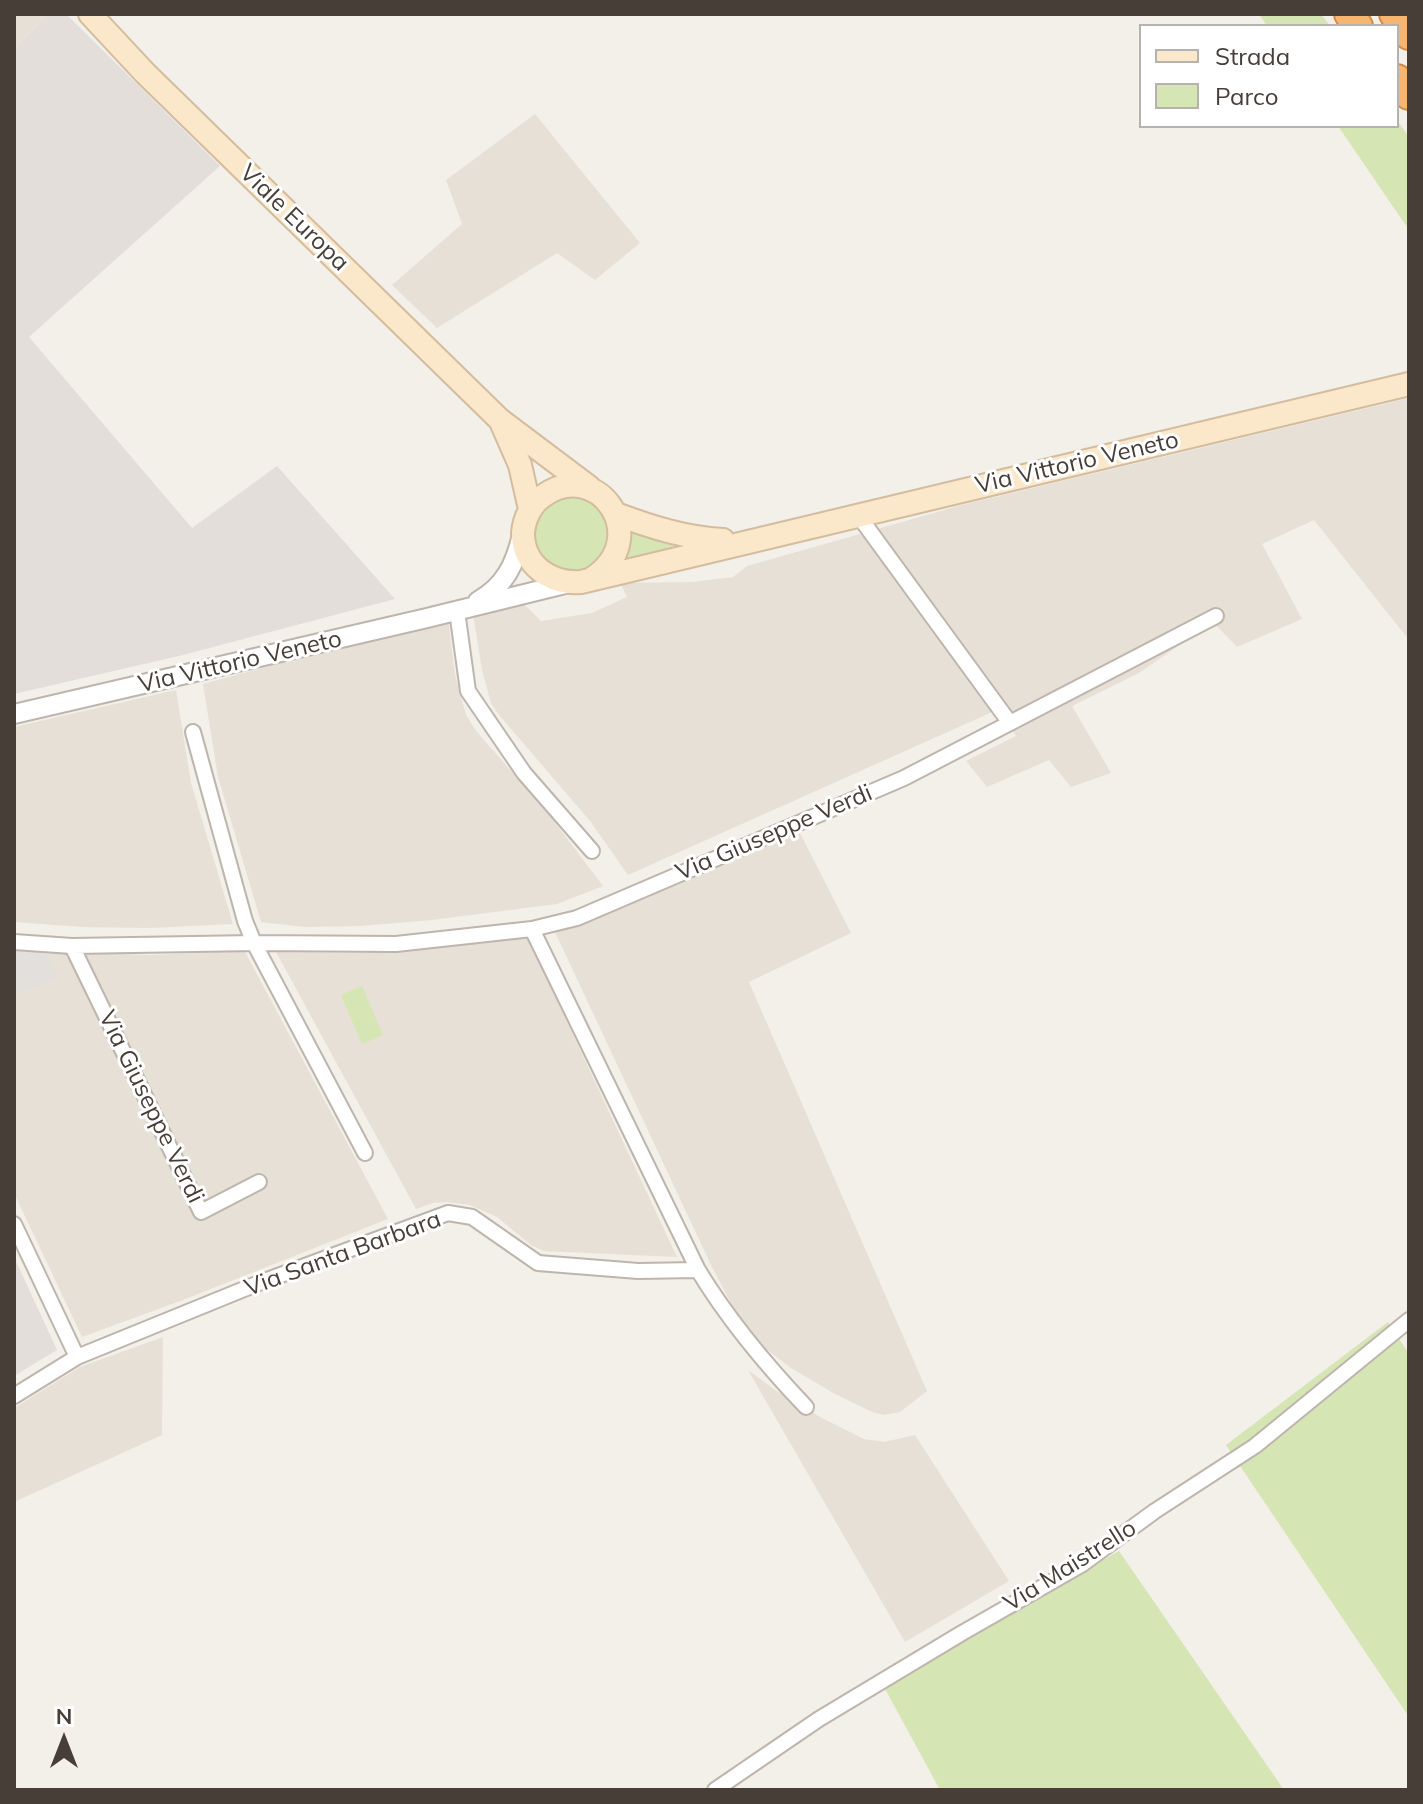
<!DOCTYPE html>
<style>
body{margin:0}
#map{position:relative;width:1423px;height:1804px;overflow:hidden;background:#f3efe9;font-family:Mulish,sans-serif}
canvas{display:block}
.frame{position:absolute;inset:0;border:16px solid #473e38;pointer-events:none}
.legend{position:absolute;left:1139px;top:24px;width:260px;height:104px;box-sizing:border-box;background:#fff;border:2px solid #b5b2af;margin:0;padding:10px 14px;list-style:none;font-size:24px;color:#473e38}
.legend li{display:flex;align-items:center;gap:16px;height:40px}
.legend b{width:40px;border:2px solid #b5b2af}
.north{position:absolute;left:24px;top:1700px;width:80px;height:80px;-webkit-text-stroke:6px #fff;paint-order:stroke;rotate:0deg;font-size:22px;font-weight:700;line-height:32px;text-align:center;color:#473e38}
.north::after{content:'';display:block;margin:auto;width:28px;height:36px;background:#473e38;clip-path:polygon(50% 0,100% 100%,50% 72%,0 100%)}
</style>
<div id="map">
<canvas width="1423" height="1804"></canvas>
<div class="frame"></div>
<ul class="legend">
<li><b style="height:10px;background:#fbe8cb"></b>Strada</li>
<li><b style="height:22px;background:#d6e5b4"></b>Parco</li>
</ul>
<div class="north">N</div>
</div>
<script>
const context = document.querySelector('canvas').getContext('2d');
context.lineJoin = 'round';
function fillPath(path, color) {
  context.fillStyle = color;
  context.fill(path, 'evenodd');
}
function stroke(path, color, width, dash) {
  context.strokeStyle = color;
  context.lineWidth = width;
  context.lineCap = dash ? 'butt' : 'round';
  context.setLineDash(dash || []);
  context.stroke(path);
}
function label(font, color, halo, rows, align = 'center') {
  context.font = font + ' Mulish,sans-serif';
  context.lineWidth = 6;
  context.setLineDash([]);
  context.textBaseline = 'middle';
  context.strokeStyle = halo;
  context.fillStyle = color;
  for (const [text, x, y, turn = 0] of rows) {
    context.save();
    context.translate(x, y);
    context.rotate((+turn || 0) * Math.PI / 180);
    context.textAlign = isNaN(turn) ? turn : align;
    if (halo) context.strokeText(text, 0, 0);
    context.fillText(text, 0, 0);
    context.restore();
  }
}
const residential = new Path2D(`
 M 14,14 L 47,14 L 14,50 Z
 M 535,114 L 640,243 L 595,280 L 557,253 L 437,328 L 392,285 L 462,224 L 446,180 Z
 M 1409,398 L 1409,640 L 1314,520 L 1262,544 L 1302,619 L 1237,647 L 1213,622 L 1139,673 L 1072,706 L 1111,773 L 1071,787 L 1049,760 L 987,787 L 966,761 L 1016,736 L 999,709 L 628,875 L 590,821 L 499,715 L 491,703 L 482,670 L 473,614 L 523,603 L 541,621 L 592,613 L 627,597 L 620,583 L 693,582 L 733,577 L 747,566 L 962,505 Z
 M 448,618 L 455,675 L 466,715 L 476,731 L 543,807 L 603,886 L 557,904 L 432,920 L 360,926 L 304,927 L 261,922 L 218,777 L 203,684 Z
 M 176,690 L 191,783 L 233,924 L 150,928 L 82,927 L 14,922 L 14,727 Z
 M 800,833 L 851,933 L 749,982 L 927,1391 L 900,1412 L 883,1415 L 872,1412 L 835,1394 L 791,1368 L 766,1349 L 736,1313 L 711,1265 L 555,932 L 589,922 Z
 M 527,936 L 567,1022 L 677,1257 L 544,1251 L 531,1245 L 497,1217 L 470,1205 L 448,1202 L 433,1203 L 416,1209 L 276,952 L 361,953 Z
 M 14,950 L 150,955 L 244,950 L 388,1219 L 183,1300 L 82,1337 L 14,1193 Z
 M 163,1337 L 162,1435 L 14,1502 L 14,1408 L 80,1367 Z
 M 748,1370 L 775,1390 L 822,1418 L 864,1439 L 884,1442 L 915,1435 L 1009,1581 L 905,1642 Z`);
const industrial = new Path2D(`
 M 47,14 L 66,14 L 220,166 L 29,337 L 192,528 L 277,466 L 395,599 L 183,655 L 14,694 L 14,50 Z
 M 14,1257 L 57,1350 L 14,1376 Z`);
const green = new Path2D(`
 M 1259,14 L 1321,14 L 1330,26 L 1267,26 Z
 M 1397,120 L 1409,137 L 1409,230 L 1338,126 L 1397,126 Z
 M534 534a38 38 0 1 1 76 0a38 38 0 1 1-76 0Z
 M 634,530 L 660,542 L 689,550 L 622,567 L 631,542 L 631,533 Z
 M 362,986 L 383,1035 L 362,1044 L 341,995 Z
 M 1388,1322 L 1409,1354 L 1409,1717 L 1226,1445 Z
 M 1119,1551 L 1284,1790 L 940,1790 L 884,1687 L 1009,1612 Z`);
const parking = new Path2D(`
 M 14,952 L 45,953 L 57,978 L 14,995 Z`);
const minor = new Path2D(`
 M 858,515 L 1010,723
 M 457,611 L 468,691 L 524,773 L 592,851
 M 193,732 L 245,921 L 254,943 L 365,1153
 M 532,929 L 698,1270
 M 14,942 L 72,946 L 254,943 L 396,944 L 532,929 L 577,918 L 904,778 L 1216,616
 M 72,946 L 201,1212 L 259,1182
 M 14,1224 L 77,1357
 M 14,1396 L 77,1357 L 259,1283 L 448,1213 L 472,1217 L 538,1263 L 638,1271 L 698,1270 C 729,1321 765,1364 806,1407
 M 715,1790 L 819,1719 L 962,1633 L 1081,1565 L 1155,1511 L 1255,1446 L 1409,1320`);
const tertiary = new Path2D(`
 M 478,601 C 505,586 515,564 522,535
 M 14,714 L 427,618 L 569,583`);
const secondary = new Path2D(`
 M 90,14 L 145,73 L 500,420 L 589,487
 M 502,424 L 520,465 L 530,509
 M 616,514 C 651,527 685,538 723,540
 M 593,578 C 654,537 597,457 543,496 C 531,504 524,519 523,533 C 523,566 551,584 581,582 L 1409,384`);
const motorway = new Path2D(`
 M 1349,14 L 1358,26
 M 1394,14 L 1409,35
 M 1397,79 L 1409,95`);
const streetNames = [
 ["Viale Europa",294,218,44],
 ["Via Vittorio Veneto",1077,463,-13],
 ["Via Vittorio Veneto",240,662,-13],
 ["Via Giuseppe Verdi",774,833,-23],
 ["Via Giuseppe Verdi",151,1107,64],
 ["Via Santa Barbara",343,1254,-20],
 ["Via Maistrello",1070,1566,-32]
];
fillPath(residential, '#e7e0d7');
fillPath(industrial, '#e3deda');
fillPath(green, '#d6e5b4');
fillPath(parking, '#e2dfdd');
stroke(minor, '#beb5ac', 18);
stroke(tertiary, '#beb5ac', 22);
stroke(secondary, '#d3bd9e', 26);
stroke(motorway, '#d58941', 32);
stroke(minor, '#fff', 14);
stroke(tertiary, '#fff', 18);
stroke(secondary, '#fbe8cb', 22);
stroke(motorway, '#f6b672', 28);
label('24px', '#473e38', '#fff', streetNames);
</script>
